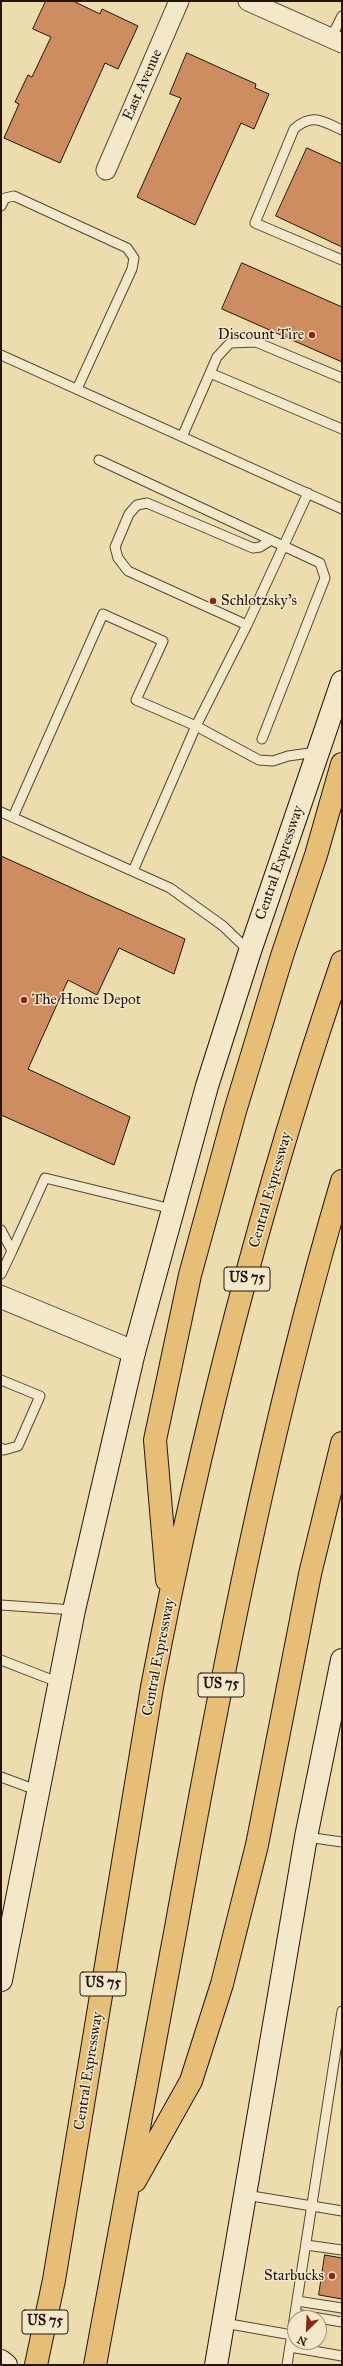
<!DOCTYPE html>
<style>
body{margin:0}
#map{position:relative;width:343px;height:2366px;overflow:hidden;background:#ecdcae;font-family:"IM FELL Great Primer",serif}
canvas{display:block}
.frame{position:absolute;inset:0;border:2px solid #26140b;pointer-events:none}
.north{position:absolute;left:287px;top:2310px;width:40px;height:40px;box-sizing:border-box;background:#f3e8ca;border:1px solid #a1937e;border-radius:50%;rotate:204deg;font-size:11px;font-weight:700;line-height:16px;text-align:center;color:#26140b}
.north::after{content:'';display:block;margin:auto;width:14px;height:18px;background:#8f2418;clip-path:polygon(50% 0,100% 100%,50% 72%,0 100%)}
</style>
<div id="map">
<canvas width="343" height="2366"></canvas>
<div class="frame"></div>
<div class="north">N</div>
</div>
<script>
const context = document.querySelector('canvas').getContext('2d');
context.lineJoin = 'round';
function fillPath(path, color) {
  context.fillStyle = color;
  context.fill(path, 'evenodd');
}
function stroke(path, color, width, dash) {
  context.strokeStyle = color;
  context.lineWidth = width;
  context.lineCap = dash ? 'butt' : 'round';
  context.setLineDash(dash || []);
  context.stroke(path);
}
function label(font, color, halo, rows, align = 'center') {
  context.font = font + ' "IM FELL Great Primer",serif';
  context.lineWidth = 3;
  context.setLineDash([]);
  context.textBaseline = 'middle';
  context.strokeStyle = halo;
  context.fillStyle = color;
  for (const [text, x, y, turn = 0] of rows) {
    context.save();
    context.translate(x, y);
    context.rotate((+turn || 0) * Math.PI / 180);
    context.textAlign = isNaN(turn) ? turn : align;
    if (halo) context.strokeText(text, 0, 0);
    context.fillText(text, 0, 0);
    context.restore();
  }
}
const building = new Path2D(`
 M 46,1 L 73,1 L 100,14 L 102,9 L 138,26 L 118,69 L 105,63 L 60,163 L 4,138 L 19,104 L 15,102 L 28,75 L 32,77 L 51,37 L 33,29 Z
 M 187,53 L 256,84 L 255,88 L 269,94 L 254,129 L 241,123 L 195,225 L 137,197 L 181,98 L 170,94 Z
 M 307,148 L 342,164 L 342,247 L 276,216 Z
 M 242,263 L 342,307 L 342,362 L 222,309 Z
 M 1,856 L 185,939 L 174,974 L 119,948 L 97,995 L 68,980 L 28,1069 L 130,1117 L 114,1165 L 1,1115 Z
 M 325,2255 L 342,2258 L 342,2299 L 319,2295 Z`);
const service = new Path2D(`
 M 331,38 L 342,16
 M 342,130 C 322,121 312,113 294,129 L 255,223 L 342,260
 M 1,206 L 5,198 L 14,196 L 127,248 L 134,258 L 132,269 L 77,389
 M 1,355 L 342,509
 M 210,373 L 342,429
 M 182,437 L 217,357 L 230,343 L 256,342 L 342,378
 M 99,460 L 320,563 L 325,578 L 262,739
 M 247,625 L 128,571 L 118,558 L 115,547 L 129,514 L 137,505 L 147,503 L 253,548 L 260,547 L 271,540
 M 1,812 L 170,888 L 223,926 L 249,951
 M 13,817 L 103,614 L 163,641 L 136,700 L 196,726 L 259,760 L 273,761 L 288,756 L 317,752
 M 133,871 L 196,726 L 247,625 L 308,493
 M 1,1230 L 12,1251 L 1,1274
 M 12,1251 L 45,1178 L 172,1209
 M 1,1380 L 40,1396 L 18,1446 L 4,1450 L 1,1448
 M 1,1605 L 74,1610
 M 1,1660 L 60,1683
 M 1,1777 L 39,1791
 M 306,1837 L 342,1842
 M 246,2195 L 342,2211
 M 306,2245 L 342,2250
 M 297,2301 L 342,2308
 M 295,2314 L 342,2322
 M 224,2323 L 292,2335
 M 290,2347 L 342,2356
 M 287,2365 L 342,2011`);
const minor = new Path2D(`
 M 248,1 L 342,43
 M 106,170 L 179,1`);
const tertiary = new Path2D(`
 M 1,1297 L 134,1352`);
const secondary = new Path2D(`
 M 1,1980 L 74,1610 L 134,1352 L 207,1086 L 250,951 L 342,682
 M 1,2361 L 6,2365
 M 216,2365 L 306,1837 L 342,1660`);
const motorway = new Path2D(`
 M 167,1580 L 155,1440 L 190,1275 L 235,1111 L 282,956 L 316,855 L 342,764
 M 135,2181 L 191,2081 L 222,1984 L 257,1845 L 310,1574 L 342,1443
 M 36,2365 L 54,2280 L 152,1687 C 199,1442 261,1198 342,962
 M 95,2365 C 122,2217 150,2070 177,1922 C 222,1673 270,1424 342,1181`);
const markers = [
 [312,335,4,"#8f2418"],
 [213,601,4,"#8f2418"],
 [24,1000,4,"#8f2418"],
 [332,2276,4,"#8f2418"]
];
const shields = [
 [247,1279,46],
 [221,1685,46],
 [103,1984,46],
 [45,2322,46]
];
const shieldNames = [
 ["US 75",247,1279],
 ["US 75",221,1685],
 ["US 75",103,1984],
 ["US 75",45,2322]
];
const streetNames = [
 ["East Avenue",143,85,-66],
 ["Central Expressway",280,863,-71],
 ["Central Expressway",271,1190,-74],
 ["Central Expressway",159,1657,-79],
 ["Central Expressway",89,2071,-81]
];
const poiNames = [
 ["Discount Tire",304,335],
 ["Schlotzsky's",221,601,"left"],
 ["The Home Depot",32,1000,"left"],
 ["Starbucks",324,2276]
];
fillPath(building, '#cd8d60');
stroke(building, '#26140b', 1);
stroke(service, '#584634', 11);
stroke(minor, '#584634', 21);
stroke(tertiary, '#584634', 24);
stroke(secondary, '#26140b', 24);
stroke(motorway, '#26140b', 24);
stroke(service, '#f3e8ca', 9);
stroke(minor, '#f3e8ca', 19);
stroke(tertiary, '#f3e8ca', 22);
stroke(secondary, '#f3e8ca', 22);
stroke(motorway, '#e6be77', 22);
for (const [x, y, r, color] of markers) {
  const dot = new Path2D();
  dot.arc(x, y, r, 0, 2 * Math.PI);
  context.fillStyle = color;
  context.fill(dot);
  stroke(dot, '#f3e8ca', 1.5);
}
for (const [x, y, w] of shields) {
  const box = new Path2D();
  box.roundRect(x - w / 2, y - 12, w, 24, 3);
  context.fillStyle = '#f3e8ca';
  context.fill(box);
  stroke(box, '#26140b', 1);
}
label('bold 14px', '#26140b', null, shieldNames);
label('15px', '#26140b', '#f3e8ca', streetNames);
label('15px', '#26140b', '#f3e8ca', poiNames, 'right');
</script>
